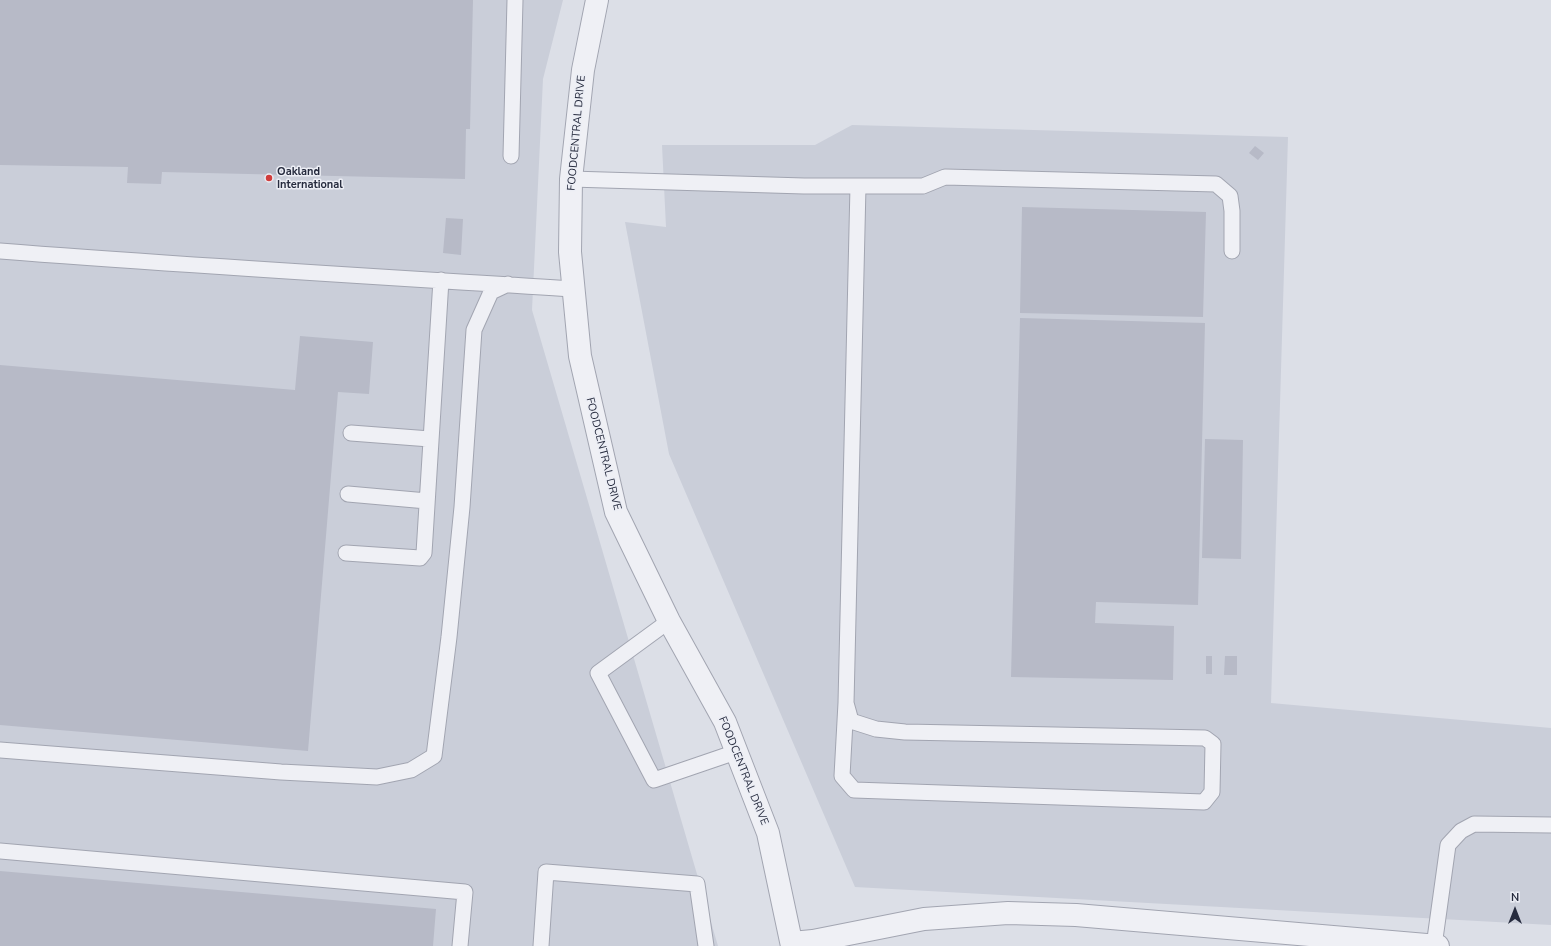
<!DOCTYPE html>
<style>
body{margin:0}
#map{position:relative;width:1551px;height:946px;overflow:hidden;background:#dcdfe7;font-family:"Nunito Sans",sans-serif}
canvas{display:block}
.north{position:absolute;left:1495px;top:890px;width:40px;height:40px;-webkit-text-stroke:3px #eceef5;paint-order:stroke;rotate:0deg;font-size:11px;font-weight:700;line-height:16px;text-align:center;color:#262b3e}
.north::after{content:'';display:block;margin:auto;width:14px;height:18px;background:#262b3e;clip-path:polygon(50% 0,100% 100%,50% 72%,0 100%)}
</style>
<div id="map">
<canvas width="1551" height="946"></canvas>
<div class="north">N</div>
</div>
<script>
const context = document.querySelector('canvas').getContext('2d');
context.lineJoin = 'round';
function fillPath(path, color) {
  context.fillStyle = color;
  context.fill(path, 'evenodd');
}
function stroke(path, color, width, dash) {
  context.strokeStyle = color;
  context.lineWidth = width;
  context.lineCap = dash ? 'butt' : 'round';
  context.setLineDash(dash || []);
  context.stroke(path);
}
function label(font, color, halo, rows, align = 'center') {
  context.font = font + ' "Nunito Sans",sans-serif';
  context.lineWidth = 3;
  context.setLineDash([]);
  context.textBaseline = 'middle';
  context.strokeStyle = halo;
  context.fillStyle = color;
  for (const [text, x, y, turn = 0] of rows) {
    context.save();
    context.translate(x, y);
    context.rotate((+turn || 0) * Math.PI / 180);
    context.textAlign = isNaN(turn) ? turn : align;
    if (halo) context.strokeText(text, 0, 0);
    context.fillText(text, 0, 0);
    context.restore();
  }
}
const built = new Path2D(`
 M 0,0 L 563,0 L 543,79 L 532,310 L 718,946 L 0,946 Z
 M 852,125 L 1288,137 L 1271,703 L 1551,728 L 1551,925 L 855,887 L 669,454 L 625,222 L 666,227 L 662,145 L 815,145 Z`);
const building = new Path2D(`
 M 0,0 L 473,0 L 470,129 L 466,129 L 465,179 L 162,172 L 161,184 L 127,183 L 128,167 L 0,165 Z
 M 1255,146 L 1264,153 L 1258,160 L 1249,153 Z
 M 1022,207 L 1206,212 L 1203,317 L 1020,313 Z
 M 446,218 L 463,219 L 461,255 L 443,253 Z
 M 1020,318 L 1205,323 L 1198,605 L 1096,602 L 1095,623 L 1174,626 L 1173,680 L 1011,677 Z
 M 300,336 L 373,342 L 369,394 L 338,392 L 308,751 L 0,725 L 0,365 L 295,390 Z
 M 1205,439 L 1243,440 L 1241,559 L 1202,558 Z
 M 1206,656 L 1212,656 L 1212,674 L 1206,674 Z
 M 1225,656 L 1237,656 L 1237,675 L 1224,675 Z
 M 0,871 L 436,909 L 433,946 L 0,946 Z`);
const service = new Path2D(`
 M 511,156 L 515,0
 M 571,179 L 804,186 L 923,186 L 945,177 L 1216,184 L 1230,196 L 1232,211 L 1232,251
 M 0,251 C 191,266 382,277 574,289
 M 351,433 L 430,439
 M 348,494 L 427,501
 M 346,553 L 420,558 L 424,553 L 441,280
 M 669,621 L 598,673 L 654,780 L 736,752
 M 846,703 L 842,776 L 854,790 L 1204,802 L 1212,792 L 1213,744 L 1205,738 L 905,732 L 876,729 L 851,721 L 846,703 L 858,186
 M 0,750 L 281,772 L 377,777 L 411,770 L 434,756 L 449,637 L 462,507 L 474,330 L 491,292 L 508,284
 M 0,851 L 465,892 L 460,946
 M 541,946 L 546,872 L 697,884 L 706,946
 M 1434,946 L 1448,845 L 1461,831 L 1474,824 L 1551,825`);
const minor = new Path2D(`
 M 597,0 L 583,70 L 571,179 L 570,252 L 580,356 L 616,512 L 669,621 L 725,722 L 768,833 L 792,946
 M 792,943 L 813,941 L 924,919 L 1008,913 L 1076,915 L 1438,946`);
const markers = [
 [269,178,4,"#d13d3c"]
];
const streetNames = [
 ["FOODCENTRAL DRIVE",577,133,-85],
 ["FOODCENTRAL DRIVE",603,454,76],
 ["FOODCENTRAL DRIVE",743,771,68]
];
const poiNames = [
 ["Oakland",277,172],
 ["International",277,185]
];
fillPath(built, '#caced9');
fillPath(building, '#b7bac7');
stroke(service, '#a2a5b1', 17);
stroke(minor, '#a2a5b1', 24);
stroke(service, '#eff0f5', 15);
stroke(minor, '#eff0f5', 22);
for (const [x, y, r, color] of markers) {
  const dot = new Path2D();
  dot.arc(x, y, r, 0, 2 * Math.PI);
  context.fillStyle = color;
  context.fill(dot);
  stroke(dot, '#eceef5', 1.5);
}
label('11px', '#262b3e', '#eceef5', streetNames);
label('bold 11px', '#262b3e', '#eceef5', poiNames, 'left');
</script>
